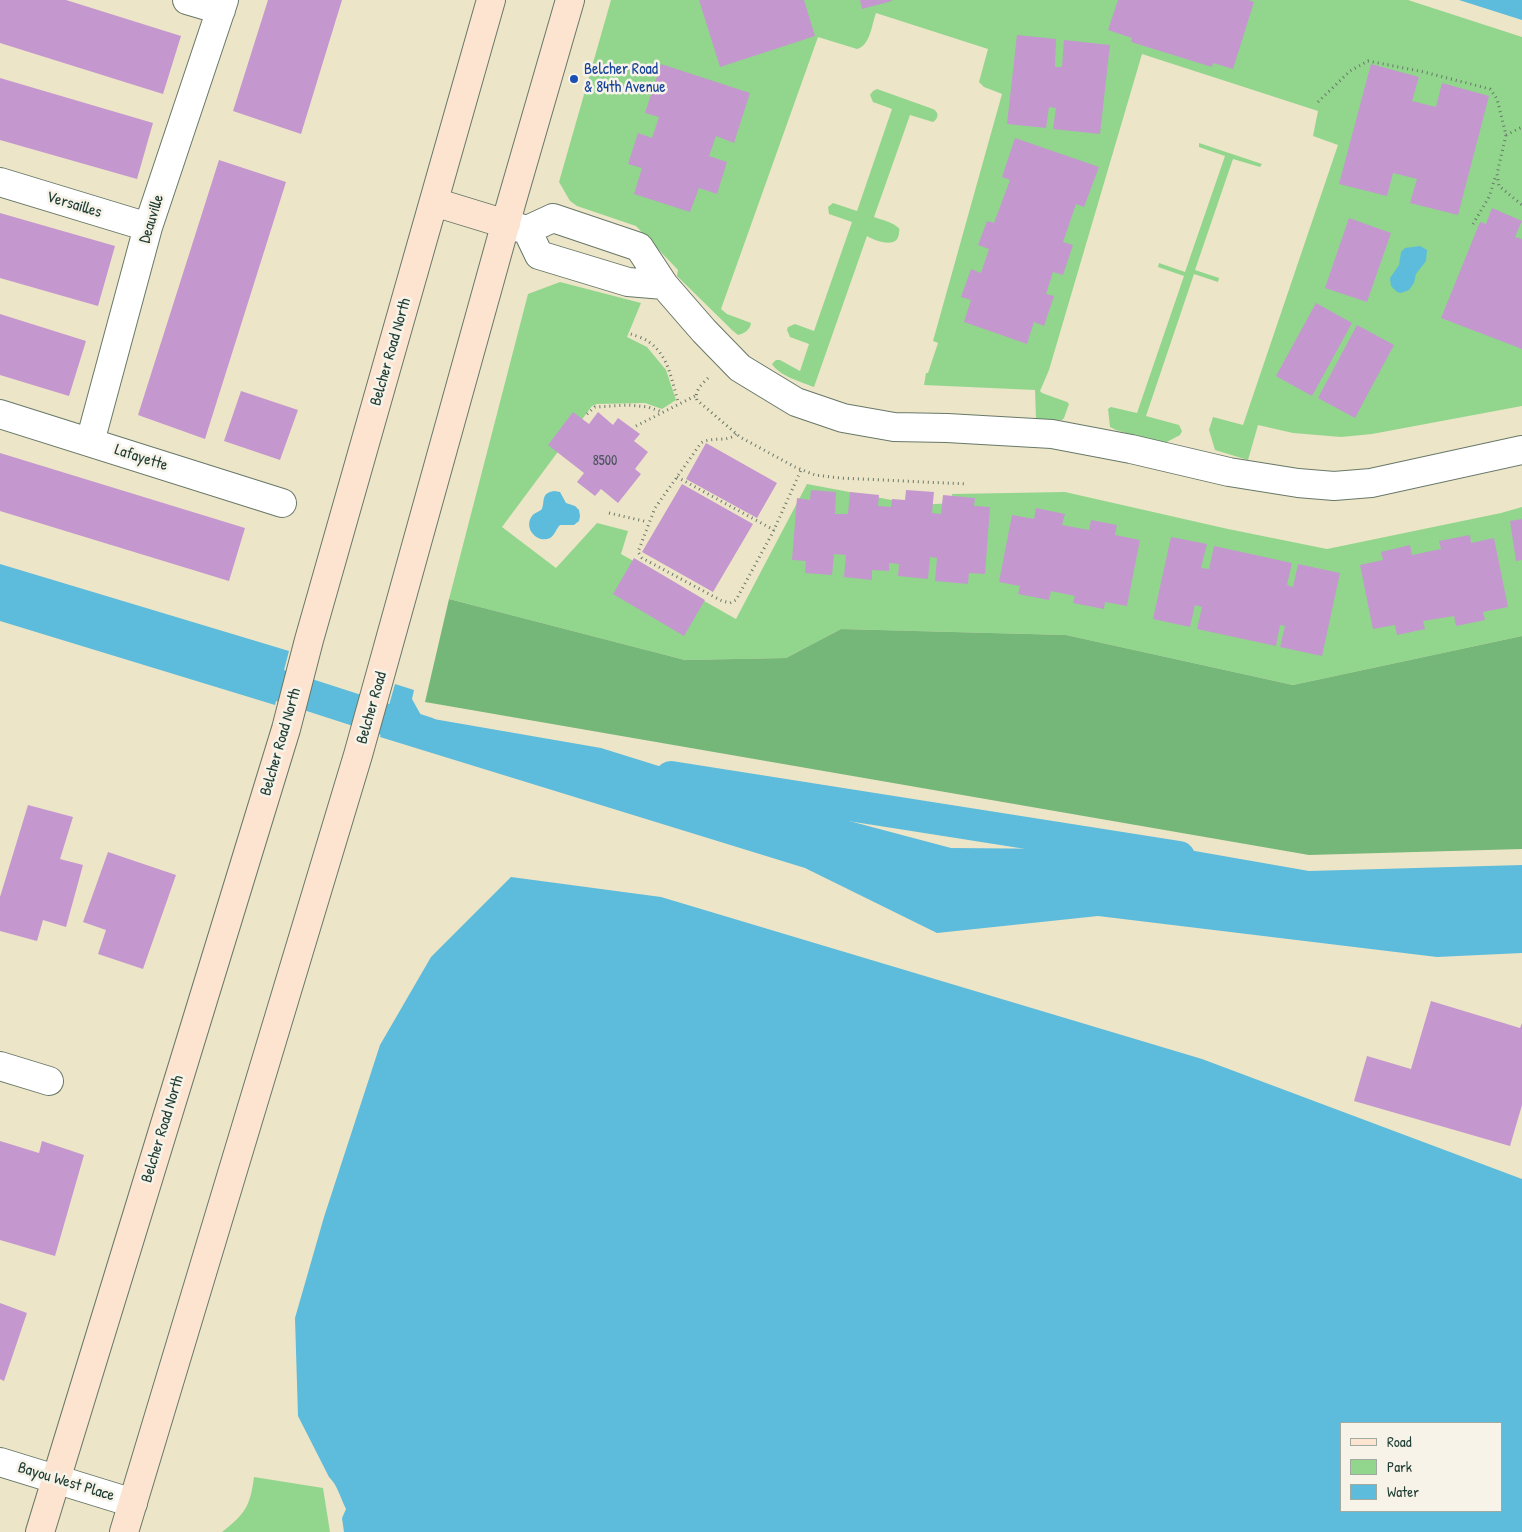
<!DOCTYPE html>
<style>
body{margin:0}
#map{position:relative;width:1522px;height:1532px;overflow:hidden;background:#ede5c8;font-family:"Patrick Hand",sans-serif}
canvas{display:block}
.legend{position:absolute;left:1340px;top:1422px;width:162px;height:90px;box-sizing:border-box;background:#f7f3e8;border:1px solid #a1aaa0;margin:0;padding:6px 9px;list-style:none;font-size:15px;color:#1f3d34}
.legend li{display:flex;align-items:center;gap:10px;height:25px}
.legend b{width:25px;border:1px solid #a1aaa0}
</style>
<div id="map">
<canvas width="1522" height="1532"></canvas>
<ul class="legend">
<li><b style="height:6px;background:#fde4d1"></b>Road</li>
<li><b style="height:14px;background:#92d68e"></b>Park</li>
<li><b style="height:14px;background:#5dbbdb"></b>Water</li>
</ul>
</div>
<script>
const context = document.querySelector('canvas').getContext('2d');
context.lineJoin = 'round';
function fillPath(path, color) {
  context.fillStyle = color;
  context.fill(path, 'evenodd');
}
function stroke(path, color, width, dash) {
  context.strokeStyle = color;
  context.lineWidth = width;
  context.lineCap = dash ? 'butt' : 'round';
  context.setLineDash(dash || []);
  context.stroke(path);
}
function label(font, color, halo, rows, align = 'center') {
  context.font = font + ' "Patrick Hand",sans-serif';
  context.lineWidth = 5;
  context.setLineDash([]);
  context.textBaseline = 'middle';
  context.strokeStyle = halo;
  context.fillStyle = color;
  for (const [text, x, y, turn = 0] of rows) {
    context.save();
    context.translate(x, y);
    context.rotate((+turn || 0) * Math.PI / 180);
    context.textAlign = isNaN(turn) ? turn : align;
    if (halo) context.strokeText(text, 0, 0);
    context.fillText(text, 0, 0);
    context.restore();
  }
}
const green = new Path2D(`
 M 611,0 L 1408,0 L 1522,37 L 1522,406 L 1372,434 L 1341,437 L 1293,433 L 1258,425 L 1248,460 L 1215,450 L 1209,430 L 1213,417 L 1243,425 L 1338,145 L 1313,136 L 1318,111 L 1142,54 L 1049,370 L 1040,391 L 1042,393 L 1067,402 L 1069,404 L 1064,418 L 1062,420 L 1036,419 L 1035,390 L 924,385 L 926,373 L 928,373 L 938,343 L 933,341 L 1002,94 L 984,87 L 979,82 L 988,49 L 876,13 C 872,24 870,46 857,49 L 818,37 L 721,309 L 727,314 L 751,323 C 750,330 745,333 738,335 L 732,330 L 677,276 L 678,270 L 636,226 L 577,206 L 570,201 L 559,182 Z
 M 877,89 L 933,109 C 939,112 939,118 933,122 L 910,115 L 874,217 C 881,220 890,221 896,226 C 899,228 900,229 899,232 C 899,250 875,241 867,236 L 814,387 C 803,383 778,375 772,364 L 776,360 L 780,360 L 800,371 L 809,344 L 790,337 L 787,330 L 788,327 L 795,324 L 814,331 L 852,222 L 829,214 L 828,207 L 833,203 L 857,211 L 892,109 L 873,102 L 870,95 L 873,91 Z
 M 1199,143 L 1262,164 L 1260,167 L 1233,159 L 1195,270 L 1219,278 L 1218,282 L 1194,274 L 1146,416 L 1179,425 L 1182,431 L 1180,435 L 1163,444 L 1116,430 L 1110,427 L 1108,409 L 1111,407 L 1137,413 L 1184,276 L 1158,267 L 1159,263 L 1185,272 L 1225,156 L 1199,147 Z
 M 560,282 L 641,303 L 627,337 L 647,347 L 666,370 L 676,400 L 662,409 L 645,403 L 597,404 L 592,406 L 502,527 L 556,568 L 597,523 L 628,531 L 621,554 L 736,619 L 807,484 L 918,505 L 953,503 L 952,494 L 1065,492 L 1228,529 L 1327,549 L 1501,513 L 1522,507 L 1522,636 L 1293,685 L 1066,635 L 841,629 L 786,658 L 685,660 L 449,599 L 528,294 Z
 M 254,1477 L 323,1488 L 330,1532 L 222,1532 C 245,1514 250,1507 254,1477 Z`);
const forest = new Path2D(`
 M 449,599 L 685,660 L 786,658 L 841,629 L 1066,635 L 1293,685 L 1522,636 L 1522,849 L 1309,855 L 425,702 Z`);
const water = new Path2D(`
 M 1459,0 L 1522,0 L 1522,20 Z
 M 1420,246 L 1427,250 L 1426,261 L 1416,274 L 1414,283 L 1409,290 L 1401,293 L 1397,292 L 1391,286 L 1390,278 L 1399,265 L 1401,252 L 1405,248 Z
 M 554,491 L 560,492 L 566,503 L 575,506 L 579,510 L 580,516 L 579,521 L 574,525 L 560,525 C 556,529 555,535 550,538 C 537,544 523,528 532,516 C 534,513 539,512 542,509 C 545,500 541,493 554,491 Z
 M 0,564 L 289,651 L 275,705 L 0,621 Z
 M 395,684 L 414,690 L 412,699 L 422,717 L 601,748 L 755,796 L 951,848 L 1189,850 L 1309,871 L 1522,865 L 1522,953 L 1437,957 L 1098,916 L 937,933 L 805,868 L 380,737 Z
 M 511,877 L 661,897 L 1202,1059 L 1522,1179 L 1522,1532 L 344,1532 L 342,1518 L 346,1509 C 340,1497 338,1486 329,1477 L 298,1416 L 295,1318 L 324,1217 L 380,1045 L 431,957 ZM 1341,1423 L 1501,1423 L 1501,1511 L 1341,1511 Z`);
const canal = new Path2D(`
 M 238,672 L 427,733
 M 671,777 L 1179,857`);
const building = new Path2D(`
 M 0,0 L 66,0 L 181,36 L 163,94 L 0,43 Z
 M 268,0 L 342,0 L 301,134 L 233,111 Z
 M 699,0 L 804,0 L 815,36 L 720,67 Z
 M 860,0 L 892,0 L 892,1 L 862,9 Z
 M 1118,0 L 1248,0 L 1254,2 L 1233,69 L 1213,63 L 1212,67 L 1131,42 L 1132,38 L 1108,30 Z
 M 1017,35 L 1056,39 L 1055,67 L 1062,67 L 1064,40 L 1110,45 L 1100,134 L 1053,129 L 1056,108 L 1049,107 L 1046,128 L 1007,124 Z
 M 661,64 L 750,93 L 734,143 L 716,136 L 709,156 L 727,162 L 717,194 L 699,188 L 690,212 L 634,194 L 642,168 L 628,164 L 638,133 L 652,138 L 659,117 L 645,113 Z
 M 1371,64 L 1419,77 L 1412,101 L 1436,107 L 1442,83 L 1489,96 L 1458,215 L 1410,203 L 1417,179 L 1393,173 L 1387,196 L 1339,184 Z
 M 0,78 L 153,123 L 137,179 L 0,140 Z
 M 1015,138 L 1099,167 L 1084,207 L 1076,204 L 1063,242 L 1073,245 L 1063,275 L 1053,272 L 1046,294 L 1054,296 L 1044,326 L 1034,322 L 1027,344 L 964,322 L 971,300 L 961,297 L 971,269 L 981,273 L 989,249 L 978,245 L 987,221 L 994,223 L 1010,180 L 1002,177 Z
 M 219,160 L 286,182 L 205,439 L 138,415 Z
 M 1492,208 L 1522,221 L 1515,237 L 1522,239 L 1522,349 L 1441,318 L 1480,222 L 1486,224 Z
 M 0,213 L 115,246 L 98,306 L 0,278 Z
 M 1349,218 L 1391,233 L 1367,302 L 1325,288 Z
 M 1316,303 L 1352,323 L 1312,396 L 1276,376 Z
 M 0,314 L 86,341 L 69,396 L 0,375 Z
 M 1357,325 L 1394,345 L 1355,418 L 1318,398 Z
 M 241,391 L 298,410 L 280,460 L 224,441 Z
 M 573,412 L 589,424 L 598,412 L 613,425 L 618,418 L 640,434 L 634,441 L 648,452 L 635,469 L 641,474 L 618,503 L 601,489 L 595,496 L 577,482 L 584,473 L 548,445 Z
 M 706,443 L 777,483 L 757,518 L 686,479 Z
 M 0,453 L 245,528 L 229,581 L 0,511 Z
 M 682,484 L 753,524 L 713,592 L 642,552 Z
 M 811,490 L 836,492 L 835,514 L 848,514 L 850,492 L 879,495 L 878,506 L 891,507 L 892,499 L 905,500 L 906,490 L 934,492 L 932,513 L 941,514 L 943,495 L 975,498 L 974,506 L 990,507 L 985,574 L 969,573 L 968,584 L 935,581 L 937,558 L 930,557 L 928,579 L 898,576 L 899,564 L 889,563 L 889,571 L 872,570 L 872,580 L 844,577 L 846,555 L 834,554 L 832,575 L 805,573 L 806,561 L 792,560 L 797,498 L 810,500 Z
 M 1036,508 L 1065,514 L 1062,525 L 1089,530 L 1091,520 L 1117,525 L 1115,535 L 1140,540 L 1127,606 L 1105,602 L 1104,609 L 1073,603 L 1075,596 L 1051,591 L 1049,600 L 1018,594 L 1020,586 L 999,582 L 1012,515 L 1034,519 Z
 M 1522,519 L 1522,560 L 1516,561 L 1510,521 Z
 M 1470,535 L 1471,543 L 1494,538 L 1508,607 L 1483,612 L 1485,620 L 1456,626 L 1454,616 L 1423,621 L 1425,629 L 1397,635 L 1395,625 L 1373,629 L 1360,565 L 1383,560 L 1381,552 L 1410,545 L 1412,555 L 1441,549 L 1439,541 Z
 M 1171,537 L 1207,544 L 1201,568 L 1209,569 L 1214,546 L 1292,563 L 1287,585 L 1293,587 L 1298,564 L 1340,573 L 1322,656 L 1280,647 L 1285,626 L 1280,625 L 1276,646 L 1197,629 L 1202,607 L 1195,605 L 1190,627 L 1153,619 Z
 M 634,558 L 705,600 L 684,636 L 613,594 Z
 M 28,805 L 73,817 L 60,859 L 83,865 L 66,927 L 43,920 L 37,941 L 0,931 L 0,897 Z
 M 108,852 L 176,875 L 143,969 L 98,954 L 106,930 L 83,922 Z
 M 1431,1001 L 1520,1028 L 1522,1023 L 1522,1105 L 1510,1146 L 1354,1101 L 1367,1056 L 1411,1069 Z
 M 0,1141 L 39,1153 L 42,1141 L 84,1155 L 55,1256 L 0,1240 Z
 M 0,1303 L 27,1313 L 4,1381 L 0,1379 Z`);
const path = new Path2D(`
 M 1318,102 L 1350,71 L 1368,61 L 1424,72 L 1490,89 L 1497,99 L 1506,135 L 1497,174 L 1499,186 L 1522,205
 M 1506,135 L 1522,127
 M 1473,224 L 1489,197 L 1496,175
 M 631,334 C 636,336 644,338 649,342 C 670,357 671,381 679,404
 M 708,378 C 702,384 694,391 697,400 L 740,437 L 795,467 L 815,475 L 840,478 L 967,484
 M 587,414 L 595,407 L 629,405 L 648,407 L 662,412
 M 636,426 L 695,396
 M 736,434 C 727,443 712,436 701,443 L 655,508 L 638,552 L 642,558 L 722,601 L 730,603 L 736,600 L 773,532 L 801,470
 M 677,477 L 774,530
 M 609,513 L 648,522`);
const street = new Path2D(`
 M 187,0 L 221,10
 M 0,182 L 148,227
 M 506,224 L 527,230 L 553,218 L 639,247 L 664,285 L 704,331 L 740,368 L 796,402 L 843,418 L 894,427 L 947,428 L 1052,434 L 1131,449 L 1229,472 L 1298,483 L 1334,486 L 1371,483 L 1522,450
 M 527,230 L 539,255 L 628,282 L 664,285
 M 0,414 L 282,503
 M 90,442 L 148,227 L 224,0
 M 0,1066 L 49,1081
 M 0,1462 L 133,1503`);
const secondary = new Path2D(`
 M 434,202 L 506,224
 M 40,1532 L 286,729 L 309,640 L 491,0
 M 124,1532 L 358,755 L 511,204 L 570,0`);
const markers = [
 [574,79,5,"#1a4fb4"]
];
const numberNames = [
 ["8500",605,461]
];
const transitNames = [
 ["Belcher Road",584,70],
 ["& 84th Avenue",584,88]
];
const streetNames = [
 ["Versailles",74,205,17],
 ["Deauville",152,219,-73],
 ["Belcher Road North",391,352,-74],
 ["Lafayette",141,458,18],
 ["Belcher Road",372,708,-74],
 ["Belcher Road North",281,742,-74],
 ["Belcher Road North",163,1129,-73],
 ["Bayou West Place",66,1482,17]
];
fillPath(green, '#92d68e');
fillPath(forest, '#75b779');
fillPath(water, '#5dbbdb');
stroke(canal, '#5dbbdb', 32);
fillPath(building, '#c497ce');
stroke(street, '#677868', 30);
stroke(secondary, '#677868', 30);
stroke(path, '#677868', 3, [1, 4]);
stroke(street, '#fff', 28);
stroke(secondary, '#fde4d1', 28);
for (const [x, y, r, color] of markers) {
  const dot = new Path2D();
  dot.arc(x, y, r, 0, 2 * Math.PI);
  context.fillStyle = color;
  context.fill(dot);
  stroke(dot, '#f7f3e8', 2);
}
label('14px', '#48545a', null, numberNames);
label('16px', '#164399', '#f7f3e8', transitNames, 'left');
label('16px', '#1f3d34', '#f7f3e8', streetNames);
</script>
